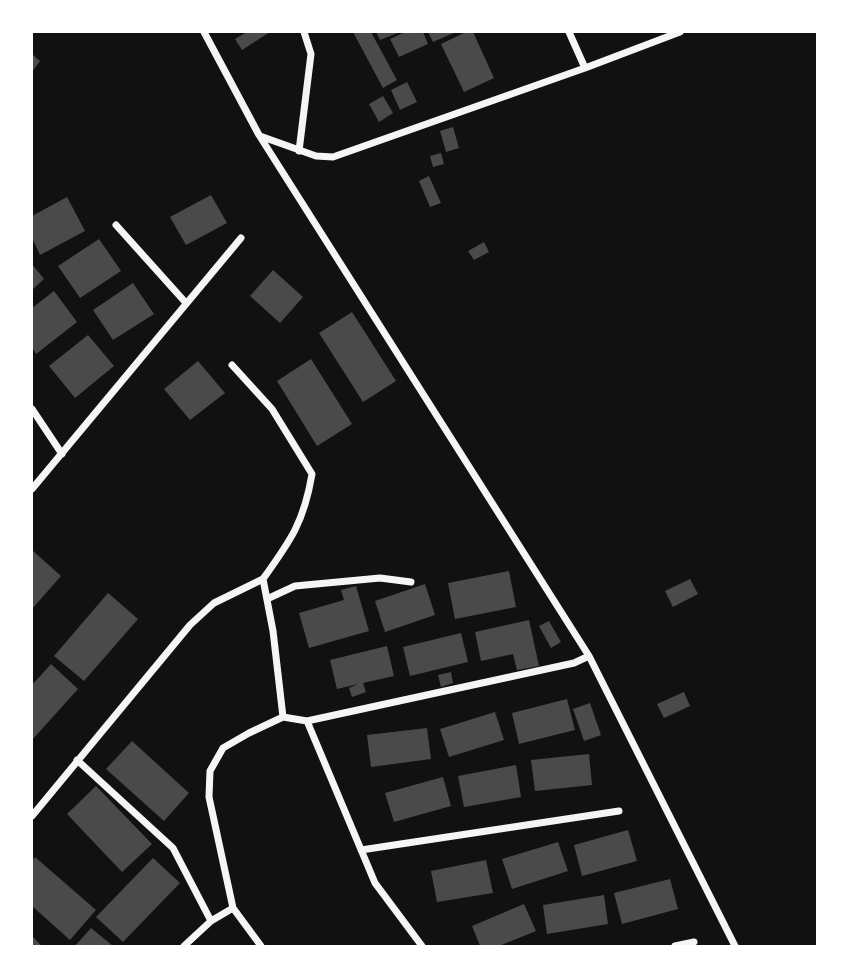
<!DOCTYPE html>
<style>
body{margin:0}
#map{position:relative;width:849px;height:978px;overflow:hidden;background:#111;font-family:"Archivo Narrow",sans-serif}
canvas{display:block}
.frame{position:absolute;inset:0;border:33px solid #fff;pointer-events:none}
</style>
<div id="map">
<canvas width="849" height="978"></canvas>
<div class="frame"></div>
</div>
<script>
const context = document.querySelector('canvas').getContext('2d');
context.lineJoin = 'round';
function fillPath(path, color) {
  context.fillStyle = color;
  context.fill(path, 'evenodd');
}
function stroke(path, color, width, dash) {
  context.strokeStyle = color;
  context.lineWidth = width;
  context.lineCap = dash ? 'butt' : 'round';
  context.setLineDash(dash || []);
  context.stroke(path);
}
const building = new Path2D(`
 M 247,32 L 270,32 L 242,50 L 235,39 Z
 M 353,32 L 371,32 L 397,80 L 383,88 Z
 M 376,32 L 400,32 L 380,40 Z
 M 405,32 L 423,32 L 428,44 L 399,57 L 390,39 Z
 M 428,32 L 456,32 L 433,42 Z
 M 466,32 L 473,32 L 494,78 L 464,92 L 441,44 Z
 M 32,54 L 40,61 L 32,72 Z
 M 407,82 L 417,102 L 400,110 L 391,90 Z
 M 383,96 L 393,113 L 379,122 L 369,104 Z
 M 453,127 L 459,148 L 446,152 L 440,131 Z
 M 441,153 L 444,164 L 433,167 L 430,156 Z
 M 429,176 L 441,203 L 430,207 L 419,181 Z
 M 211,195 L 227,223 L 186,245 L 170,217 Z
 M 67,197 L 85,231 L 40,255 L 32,238 L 32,216 Z
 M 99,239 L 121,271 L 80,298 L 58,266 Z
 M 484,242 L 489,252 L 474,260 L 468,251 Z
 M 32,264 L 44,279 L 32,290 Z
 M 273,270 L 303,297 L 280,323 L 250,296 Z
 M 133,283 L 154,314 L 113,340 L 93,310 Z
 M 54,291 L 77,322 L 36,354 L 32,347 L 32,308 Z
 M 352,312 L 396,381 L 363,402 L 319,333 Z
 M 88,335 L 114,366 L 75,398 L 49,366 Z
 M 311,359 L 352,424 L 317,446 L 277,381 Z
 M 198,361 L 225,393 L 190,420 L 164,389 Z
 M 32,550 L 61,576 L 32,609 Z
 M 509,571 L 516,607 L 455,619 L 448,583 Z
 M 690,579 L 698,594 L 673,607 L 665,591 Z
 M 425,584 L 435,615 L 385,632 L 375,601 Z
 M 356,586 L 369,631 L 309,648 L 299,613 L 344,600 L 341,590 Z
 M 108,593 L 138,619 L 84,681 L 54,656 Z
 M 529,620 L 539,666 L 517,670 L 513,654 L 481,661 L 475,632 Z
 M 549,621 L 561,642 L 551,648 L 539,626 Z
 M 461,633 L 468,662 L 410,676 L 403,647 Z
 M 387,646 L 394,676 L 363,683 L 366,692 L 352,697 L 349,688 L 358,684 L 337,689 L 330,660 Z
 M 51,664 L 78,689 L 32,740 L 32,685 Z
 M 451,672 L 453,683 L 441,687 L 438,675 Z
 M 684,692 L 690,706 L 664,718 L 657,704 Z
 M 567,699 L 575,730 L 519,744 L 512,713 Z
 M 590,703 L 601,735 L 584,741 L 573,709 Z
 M 495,712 L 504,740 L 449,757 L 440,729 Z
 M 427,728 L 431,759 L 371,767 L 367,735 Z
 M 132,741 L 189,793 L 164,821 L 106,769 Z
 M 589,754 L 592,785 L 535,791 L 531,760 Z
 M 516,765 L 521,797 L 464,807 L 458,776 Z
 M 443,777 L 451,806 L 394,822 L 385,793 Z
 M 96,786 L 152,844 L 122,872 L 67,814 Z
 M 628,830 L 637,861 L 582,876 L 574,845 Z
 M 558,842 L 568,871 L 512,889 L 502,859 Z
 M 35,857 L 96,910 L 70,940 L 32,906 L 32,861 Z
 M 153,858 L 180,883 L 123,942 L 96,917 Z
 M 486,860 L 493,893 L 437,902 L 431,871 Z
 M 670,879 L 678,909 L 622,924 L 614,893 Z
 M 604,895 L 608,924 L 547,934 L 543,905 Z
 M 524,904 L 536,931 L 499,946 L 480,946 L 472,926 Z
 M 91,928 L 113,946 L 75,946 Z
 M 32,936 L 42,946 L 32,946 Z`);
const minor = new Path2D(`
 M 204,32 L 259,135 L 589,656 L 735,946
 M 569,32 L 585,68
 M 260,136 L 316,156 L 333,157 L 585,68 L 680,32
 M 299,151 L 311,54 L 304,32
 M 116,225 L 186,303
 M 232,365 L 272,409 L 312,474 C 304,522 291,540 263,579 L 273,631 L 283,717
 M 32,409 L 62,454
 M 32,489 L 241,238
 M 267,599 L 295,586 L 380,578 L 411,582
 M 307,721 L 574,663 L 589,656
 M 77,760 L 173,848 L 211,921
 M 32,816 L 190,625 L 214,603 L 263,579
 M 361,850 L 619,811
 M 184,946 L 211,921 L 233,908
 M 261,946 L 233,908 L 209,797 L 210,771 L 223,748 L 249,733 L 283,717 L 307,721 L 375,883 L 422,946
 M 675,946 L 694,942`);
fillPath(building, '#4a4a4a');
stroke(minor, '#f5f5f5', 7);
</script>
